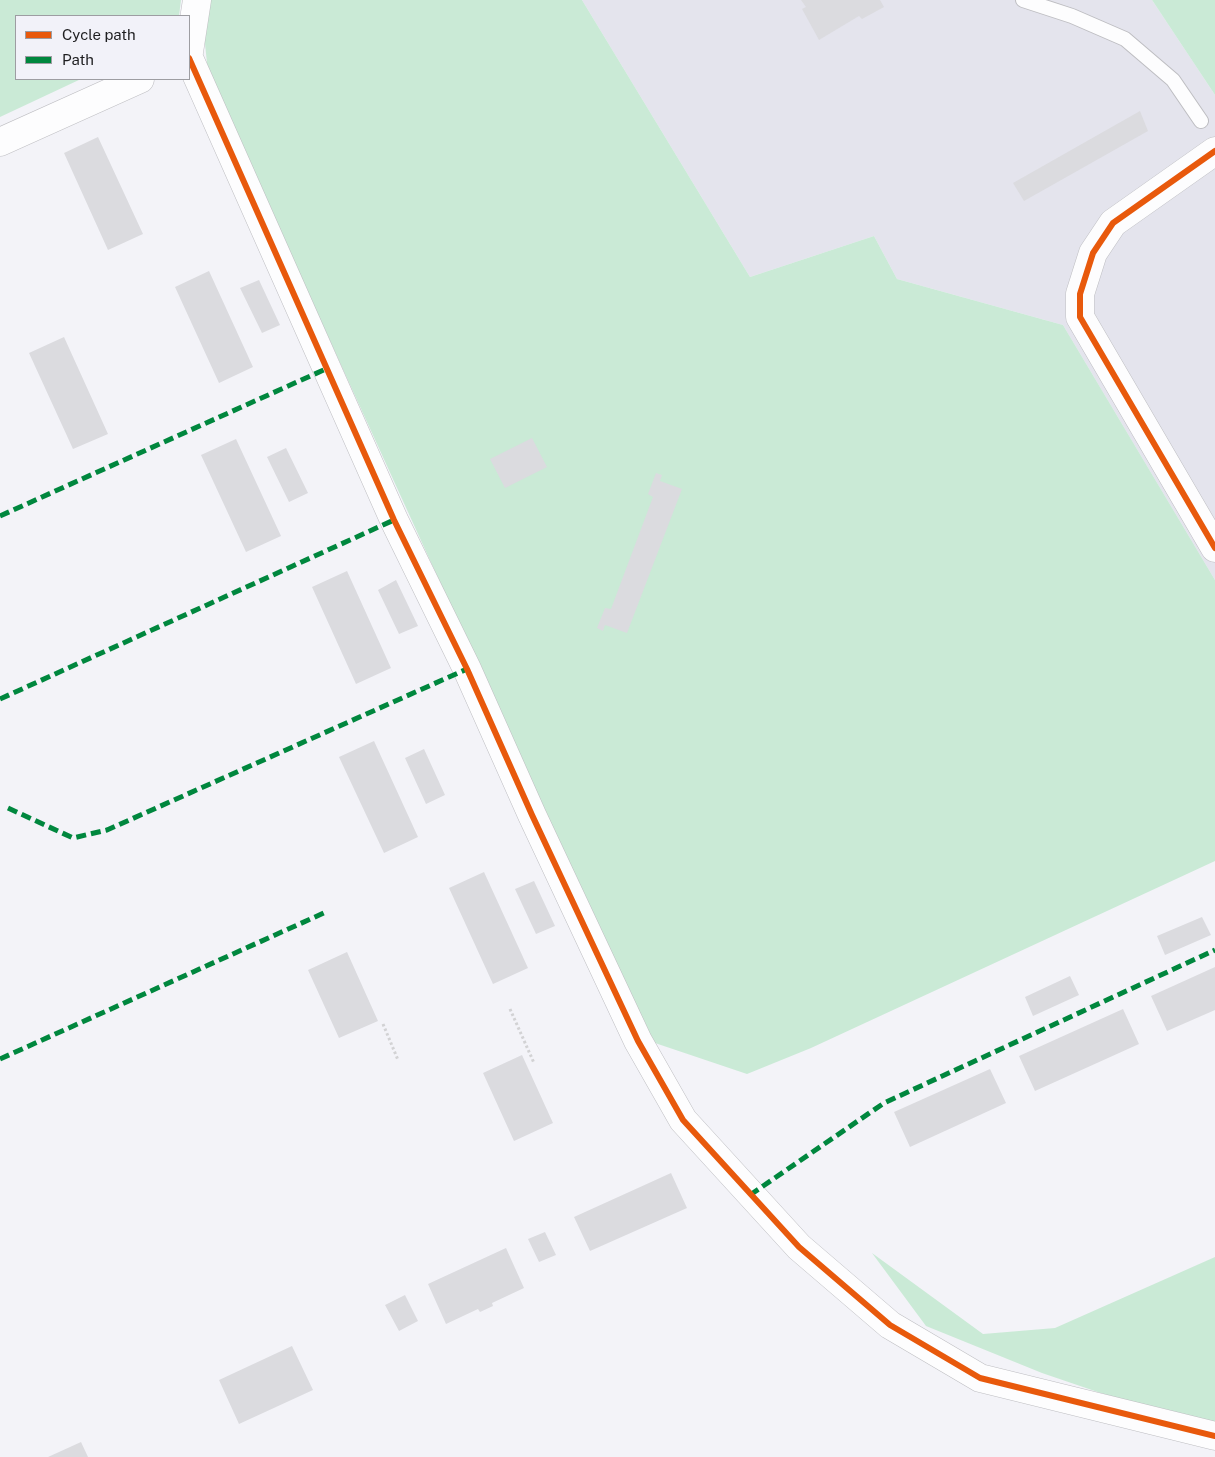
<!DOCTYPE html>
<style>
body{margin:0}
#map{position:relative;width:1215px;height:1457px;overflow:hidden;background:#f3f3f8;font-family:"Public Sans",sans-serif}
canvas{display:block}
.legend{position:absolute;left:15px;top:15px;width:175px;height:65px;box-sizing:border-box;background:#f2f2f9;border:1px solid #9d9da2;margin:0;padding:6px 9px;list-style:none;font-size:15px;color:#1e1e20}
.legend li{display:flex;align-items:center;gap:10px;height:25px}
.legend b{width:25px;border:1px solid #9d9da2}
</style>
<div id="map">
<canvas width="1215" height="1457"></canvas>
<ul class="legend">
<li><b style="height:6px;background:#e8590c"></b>Cycle path</li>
<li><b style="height:6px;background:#00873e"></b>Path</li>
</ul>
</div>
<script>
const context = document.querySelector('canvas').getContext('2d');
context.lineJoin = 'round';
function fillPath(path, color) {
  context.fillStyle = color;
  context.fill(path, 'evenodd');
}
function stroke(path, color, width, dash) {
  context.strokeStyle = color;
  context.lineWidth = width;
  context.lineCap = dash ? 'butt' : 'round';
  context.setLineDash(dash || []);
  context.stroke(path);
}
const built = new Path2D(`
 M 582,0 L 1152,0 L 1215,95 L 1215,580 L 1063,325 L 897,279 L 874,236 L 750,277 Z`);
const green = new Path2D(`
 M 0,0 L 181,0 L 179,16 L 16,16 L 16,79 L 81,79 L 0,117 Z
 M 197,0 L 582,0 L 750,277 L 874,236 L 897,279 L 1063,325 L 1215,580 L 1215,861 L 811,1048 L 747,1074 L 649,1041 L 208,73 L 203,24 Z
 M 1152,0 L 1215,0 L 1215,95 Z
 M 872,1253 L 983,1334 L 1055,1328 L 1215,1257 L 1215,1432 L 1042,1373 L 926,1326 Z`);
const building = new Path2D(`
 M 801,0 L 880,0 L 884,7 L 862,19 L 859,16 L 819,40 L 802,9 L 806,7 Z
 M 1140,111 L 1148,131 L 1024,201 L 1013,183 Z
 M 98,137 L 143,234 L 108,250 L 64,153 Z
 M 209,271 L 253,367 L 219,383 L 175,287 Z
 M 259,280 L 280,325 L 262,333 L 240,288 Z
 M 64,337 L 108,434 L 73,449 L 29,353 Z
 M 532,438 L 547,467 L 505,488 L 490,459 Z
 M 236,439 L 281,536 L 246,552 L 201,455 Z
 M 286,448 L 308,493 L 289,502 L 267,457 Z
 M 656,473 L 662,475 L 660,481 L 682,489 L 627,633 L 605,625 L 603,631 L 597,628 L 605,608 L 611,609 L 653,497 L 648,494 Z
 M 347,571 L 391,668 L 356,684 L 312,587 Z
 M 396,580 L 418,626 L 399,634 L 378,590 Z
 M 374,741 L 418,837 L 384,853 L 339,757 Z
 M 424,749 L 445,795 L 426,804 L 405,758 Z
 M 484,872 L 528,968 L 493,984 L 449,888 Z
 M 534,881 L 555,926 L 536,934 L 515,889 Z
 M 1202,917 L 1211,935 L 1165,955 L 1157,936 Z
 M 347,952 L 378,1021 L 339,1038 L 308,970 Z
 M 1215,967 L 1215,1010 L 1167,1031 L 1151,996 Z
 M 1070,976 L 1079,995 L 1033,1016 L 1025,997 Z
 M 1123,1009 L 1139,1044 L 1035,1091 L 1019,1056 Z
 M 522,1055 L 553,1123 L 514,1141 L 483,1073 Z
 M 990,1069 L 1006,1103 L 910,1147 L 894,1112 Z
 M 671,1173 L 687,1208 L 590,1251 L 574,1217 Z
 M 545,1232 L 556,1255 L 539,1262 L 528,1239 Z
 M 506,1248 L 524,1288 L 492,1303 L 493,1306 L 480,1312 L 478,1309 L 446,1324 L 428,1284 Z
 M 405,1295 L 418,1321 L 399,1331 L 385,1305 Z
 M 292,1346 L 313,1390 L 239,1424 L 219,1380 Z
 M 81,1442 L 88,1457 L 48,1457 Z`);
const path = new Path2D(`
 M 510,1009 L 534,1063
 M 383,1024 L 398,1060`);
const service = new Path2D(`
 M 1023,0 L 1072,16 L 1125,39 L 1173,80 L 1201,121`);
const minor = new Path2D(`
 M 189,52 L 197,0
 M 189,58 L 394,520 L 467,669 L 532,815 L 638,1041 L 683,1120 L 799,1247 L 890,1325 L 980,1378 L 1215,1436
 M 0,142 L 140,79
 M 1215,151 L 1113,223 L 1093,253 L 1080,294 L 1080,317 L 1215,548`);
const quiet = new Path2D(`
 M 0,516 L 328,368
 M 0,699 L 394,520
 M 8,808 L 73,838 L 107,830 L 467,669
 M 0,1059 L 326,912
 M 750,1195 L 884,1103 L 1215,950`);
const cycleway = new Path2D(`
 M 189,58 L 394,520 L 467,669 L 532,815 L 638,1041 L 683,1120 L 799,1247 L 890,1325 L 980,1378 L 1215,1436
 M 1215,151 L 1113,223 L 1093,253 L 1080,294 L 1080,317 L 1215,548`);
fillPath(built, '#e4e4ed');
fillPath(green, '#caead6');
fillPath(building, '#dbdbdf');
stroke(service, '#bebec2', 16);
stroke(minor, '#bebec2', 29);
stroke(path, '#d2d2d4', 3, [2.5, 2.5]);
stroke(service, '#fdfdfe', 14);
stroke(minor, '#fdfdfe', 28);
stroke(quiet, '#00873e', 5, [10, 5]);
stroke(cycleway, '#e8590c', 6);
</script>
